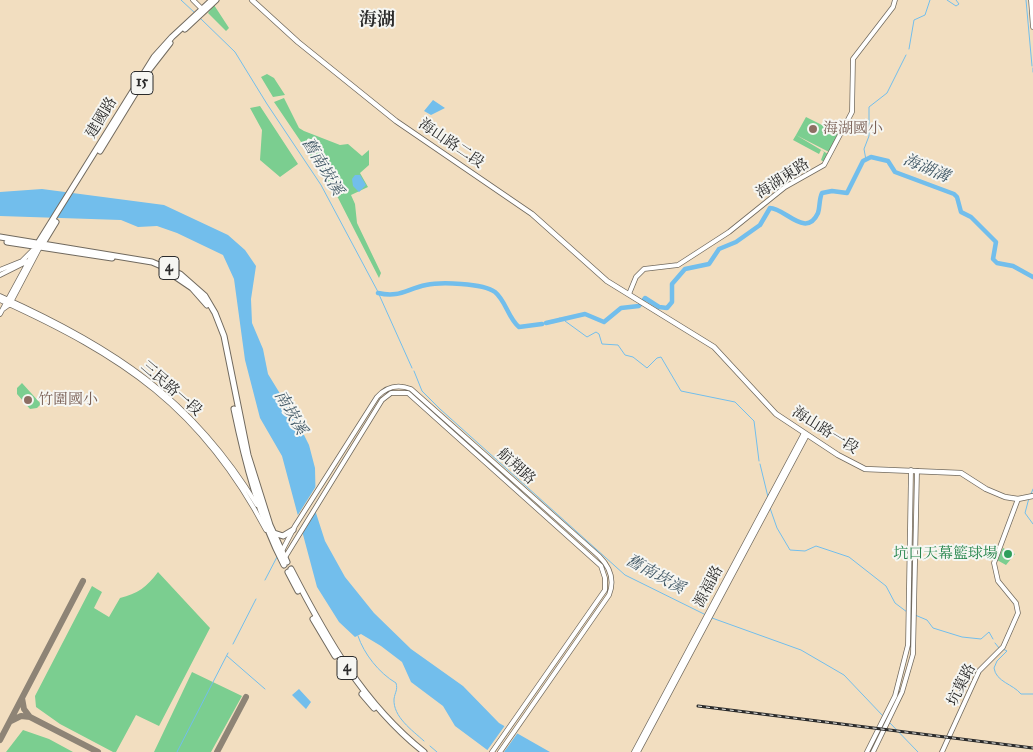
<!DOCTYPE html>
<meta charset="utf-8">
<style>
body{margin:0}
canvas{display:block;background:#f2dec0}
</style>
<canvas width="1033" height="752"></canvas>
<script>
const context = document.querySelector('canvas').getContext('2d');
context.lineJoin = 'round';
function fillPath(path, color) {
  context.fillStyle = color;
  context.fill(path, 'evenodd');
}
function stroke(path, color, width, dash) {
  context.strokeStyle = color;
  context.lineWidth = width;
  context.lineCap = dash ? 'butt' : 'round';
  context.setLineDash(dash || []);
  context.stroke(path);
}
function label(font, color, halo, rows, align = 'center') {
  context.font = font + ' "IM FELL Great Primer","Noto Serif TC",serif';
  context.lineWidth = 4;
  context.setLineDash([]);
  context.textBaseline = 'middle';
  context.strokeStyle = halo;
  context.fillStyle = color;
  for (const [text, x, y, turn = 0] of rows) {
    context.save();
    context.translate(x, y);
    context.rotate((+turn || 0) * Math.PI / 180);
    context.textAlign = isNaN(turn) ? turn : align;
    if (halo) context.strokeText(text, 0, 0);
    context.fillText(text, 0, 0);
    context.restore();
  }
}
const green = new Path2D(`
 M 214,5 L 229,28 L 226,31 L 208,13 Z
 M 267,74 L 274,78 L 285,95 L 273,97 L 261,77 Z
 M 284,98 L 299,128 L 304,131 L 340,145 L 348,144 L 362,156 L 369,150 L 369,165 L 360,173 L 368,187 L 351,195 L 355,204 L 357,223 L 381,273 L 379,278 L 335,192 L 274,102 Z
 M 260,106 L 298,164 L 280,177 L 260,160 L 262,130 L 250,108 Z
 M 806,117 L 822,125 L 824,122 L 840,131 L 829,152 L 796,135 Z
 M 796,135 L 828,154 L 824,162 L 821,160 L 824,152 L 821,150 L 819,154 L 793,140 Z
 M 22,383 L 41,404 L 37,408 L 30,409 L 17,394 L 17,388 Z
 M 1003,548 L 1015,554 L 1006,565 L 997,560 Z
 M 158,572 L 210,628 L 159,726 L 136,715 L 116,752 L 113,752 L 60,724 L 36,707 L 35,696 L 92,586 L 102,592 L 94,608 L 109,617 L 120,598 C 137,594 147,587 158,572 Z
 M 192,672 L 242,696 L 211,752 L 154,752 Z
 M 23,730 L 49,739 L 73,752 L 6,752 Z`);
const water = new Path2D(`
 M 433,100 L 445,108 L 431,115 L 424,111 Z
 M 355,175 L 360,175 L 366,185 L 359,192 L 353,186 L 352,179 Z
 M 42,189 L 164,205 L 228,235 L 245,250 L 256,266 L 251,299 L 252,323 L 263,349 L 268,374 L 298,423 L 309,445 L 315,468 L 316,513 L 325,541 L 345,577 L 374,613 L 411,649 L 463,686 L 499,723 L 550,752 L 490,752 L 455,726 L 443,706 L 411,682 L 402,662 L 381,646 L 361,634 L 355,637 L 339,622 L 317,587 L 282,456 L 260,418 L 245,360 L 234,279 L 223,255 L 177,233 L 157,226 L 138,227 L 121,220 L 0,216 L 0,192 Z
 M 299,689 L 311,702 L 306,709 L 292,695 Z`);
const pier = new Path2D(`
 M 318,483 L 318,508 L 301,536 L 296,518 Z
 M 506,724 L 519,731 L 504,752 L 486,752 Z`);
const stream = new Path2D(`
 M 181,0 L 195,13
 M 947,0 L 956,6 L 959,4 L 956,0
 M 1026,0 L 1032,66
 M 200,18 L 235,52 L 267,104 L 321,185 L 377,290 L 412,368
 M 909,49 L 914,20 L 925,15 L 930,0
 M 1033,68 L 1033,72
 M 866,160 L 864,149 L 869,136 L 869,107 L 887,93 L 906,55
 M 560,318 L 563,320
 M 565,321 L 587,337 L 596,332 L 599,334 L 602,344 L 618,345 L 625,355 L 633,357 L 647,368 L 657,358 L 661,357 L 681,391 L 735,402 L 754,421 L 759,461
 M 414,371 L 422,391 L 440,409 L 625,575 L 706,615
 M 760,464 L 768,497
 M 1031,494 L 1033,489
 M 1029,498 L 1025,513 L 1033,524
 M 770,508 L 777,528 L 790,550 L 805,551 L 816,546 L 849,557 L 886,586 L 895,603 L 907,612
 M 265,580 L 277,557
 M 915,615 L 927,620 L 933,628 L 962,637 L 981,639 L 989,632 L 993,639
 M 712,618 L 801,650 L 844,675 L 883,716
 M 358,636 C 364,654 379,673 396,683 C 398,690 395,692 394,699 C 393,717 412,730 424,741
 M 995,643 L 999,648
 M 233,644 L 256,599
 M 1003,649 L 1007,651 L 997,661 L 994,668 C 996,682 1013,684 1021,694 L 1033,694
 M 227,656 L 265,689
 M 889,722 L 918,752
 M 430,746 L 437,752
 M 177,752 L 228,653`);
const river = new Path2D(`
 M 378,293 C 400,298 406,289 426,285 C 440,282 483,283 495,292 C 506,301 508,318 519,327 L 542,324
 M 546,323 L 585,314 L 604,322 L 621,308 L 639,306 L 645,298 L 659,307 L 667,308 L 672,302 L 672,284 L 685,269 L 709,264 L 719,249 L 736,242 L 760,225 L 770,208 C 785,208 806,239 818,213 C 820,207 819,199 822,193 L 832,191 L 847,193 L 863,161 L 871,157 L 888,161 L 895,172 L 954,194 L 957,197 L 961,212 L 971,217 L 996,242 L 993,259 L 997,263 L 1013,266 L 1033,277`);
const taxiway = new Path2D(`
 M 22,698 L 24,709 L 30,717
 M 11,721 L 21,716 L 30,717 L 98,752
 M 0,740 L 83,581
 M 217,752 L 246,697`);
const tertiary = new Path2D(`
 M 193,0 L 203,10
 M 1031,0 L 1033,27
 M 0,270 L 22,261 L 33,250
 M 0,275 L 28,261
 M 629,294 L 636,277 L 644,269 L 678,265 L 729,232 L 785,187 L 824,165 L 852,112 L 853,59 L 893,7 L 895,0
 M 0,296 C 112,346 192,398 257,505
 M 0,300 C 123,356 201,407 266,530
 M 3,309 L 10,304 L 40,247
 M 0,314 L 37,246
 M 282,551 L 295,526 L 377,397 C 387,386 398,384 411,389 L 599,556 C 610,567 615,580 609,595 L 500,752
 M 284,559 L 382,400 L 391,393 L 408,393 L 601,566 L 605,578 L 605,590 L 492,752
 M 634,752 L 804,433
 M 638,752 L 807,435
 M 867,752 L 895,696 L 908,645 L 911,470
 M 873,752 L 902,692 L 913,654 L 917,471
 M 942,752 L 979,671 L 1003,647 L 1018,613 L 1016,603 L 998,581 L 994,563 L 1018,499`);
const secondary = new Path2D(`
 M 252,0 L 298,42 L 396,121 L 532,214 L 607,281 L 714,347 L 776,414 L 838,455 L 865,469 L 961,473 L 986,489 L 1005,497 L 1018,499 L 1033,496`);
const primary = new Path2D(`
 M 185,29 L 216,0
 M 149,70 L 170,43
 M 100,151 L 141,84
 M 0,237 L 152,262 L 180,274 L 205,296 L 215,313 L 224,336 L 248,455 L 270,525 L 287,562
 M 7,242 L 112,258
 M 38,243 L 154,57 L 172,37 L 212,0
 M 42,245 L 56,222
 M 164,269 L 192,288 L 207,305
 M 234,409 C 245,462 259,517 284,565
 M 274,533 L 283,536 L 293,530
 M 291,569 C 326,637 363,704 424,752
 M 288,572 L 298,591
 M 313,619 L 335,656
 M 362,694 L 374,708`);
const rail = new Path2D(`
 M 698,706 L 1033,748`);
const markers = [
 [813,129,5,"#8d6e63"],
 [28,400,5,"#8d6e63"],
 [1008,554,5,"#2e9e5b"]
];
const shields = [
 [142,83,22],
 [169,268,20],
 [347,668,20]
];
const shieldNames = [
 ["15",142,83],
 ["4",169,268],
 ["4",347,668]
];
const streetNames = [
 ["建國路",102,118,-59],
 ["海山路二段",451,144,34],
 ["海湖東路",783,179,-33],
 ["三民路一段",171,389,41],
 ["海山路一段",825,431,32],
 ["航翔路",516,467,42],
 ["源福路",709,587,-62],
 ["坑菓路",962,685,-64]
];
const educationNames = [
 ["海湖國小",823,129],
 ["竹圍國小",38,400]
];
const leisureNames = [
 ["坑口天幕籃球場",998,554]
];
const waterNames = [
 ["舊南崁溪",322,167,59],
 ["海湖溝",926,169,23],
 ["南崁溪",290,413,60],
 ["舊南崁溪",655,575,29]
];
const quarterNames = [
 ["海湖",377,21]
];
fillPath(green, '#7bce90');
fillPath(water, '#72beec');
fillPath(pier, '#f2dec0');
stroke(stream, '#72beec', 1);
stroke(river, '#72beec', 4.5);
stroke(taxiway, '#8e8476', 6);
stroke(tertiary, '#716a5f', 5.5);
stroke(secondary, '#716a5f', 6);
stroke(primary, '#716a5f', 7);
stroke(tertiary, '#fff', 4);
stroke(secondary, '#fff', 4.5);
stroke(primary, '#fff', 5);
stroke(rail, '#2b2b2b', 3);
stroke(rail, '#f6f6f2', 1, [4]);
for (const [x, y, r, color] of markers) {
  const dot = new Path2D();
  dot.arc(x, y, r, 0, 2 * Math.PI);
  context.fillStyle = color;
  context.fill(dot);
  stroke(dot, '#f6f6f2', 2);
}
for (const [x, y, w] of shields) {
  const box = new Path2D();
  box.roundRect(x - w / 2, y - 11.5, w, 23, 4);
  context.fillStyle = '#f6f6f2';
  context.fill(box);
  stroke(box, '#2b2b2b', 1);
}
label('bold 14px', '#2b2b2b', null, shieldNames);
label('15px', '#2b2b2b', '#f6f6f2', streetNames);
label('15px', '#785e54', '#f6f6f2', educationNames, 'left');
label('15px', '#27864d', '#f6f6f2', leisureNames, 'right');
label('italic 16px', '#405765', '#f6f6f2', waterNames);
label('bold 18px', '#2b2b2b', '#f6f6f2', quarterNames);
</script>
